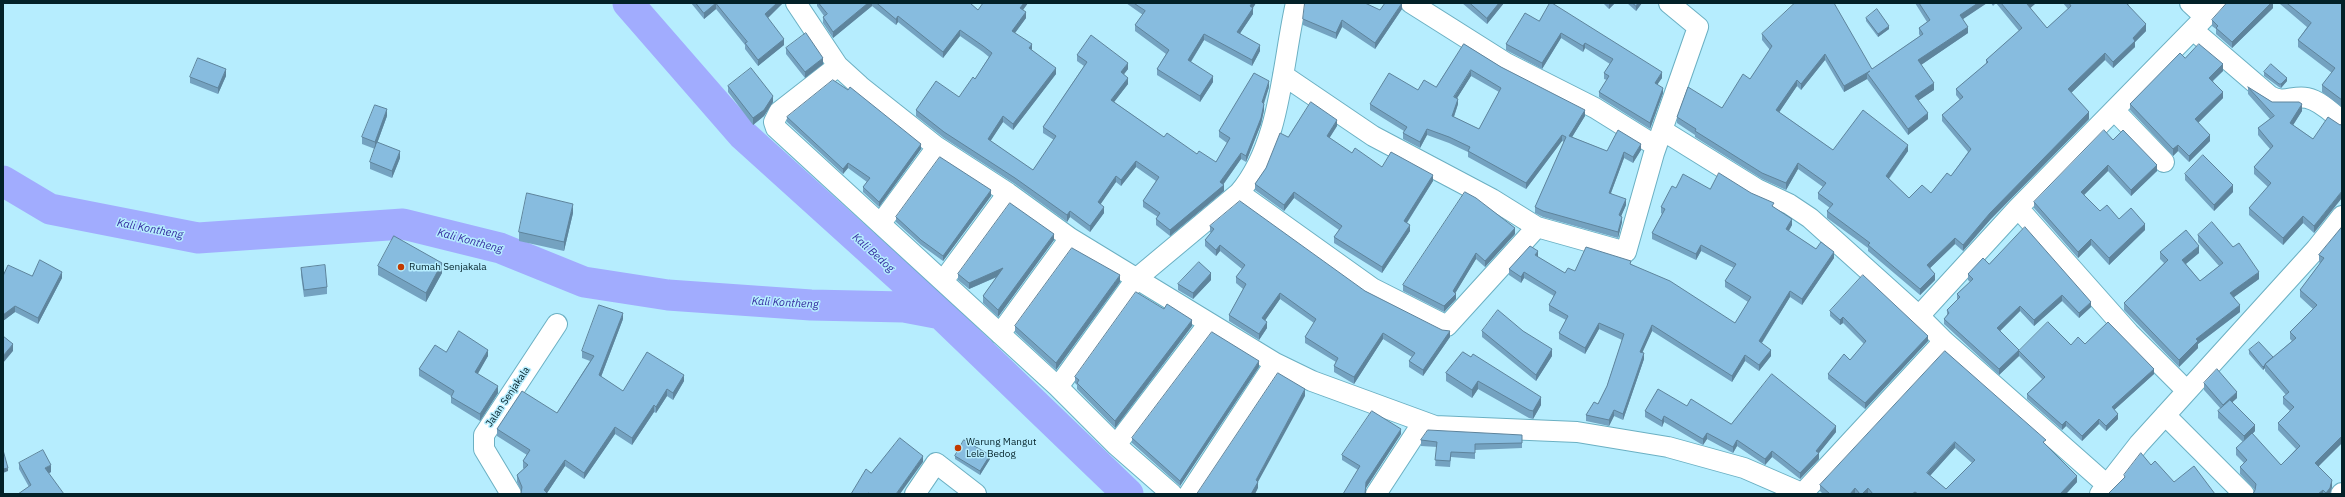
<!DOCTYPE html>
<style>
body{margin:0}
#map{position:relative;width:2345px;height:497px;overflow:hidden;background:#b6edfe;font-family:"IBM Plex Sans",sans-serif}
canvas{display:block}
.frame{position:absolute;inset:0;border:4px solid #032128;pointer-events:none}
</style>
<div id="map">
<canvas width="2345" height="497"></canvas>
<div class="frame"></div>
</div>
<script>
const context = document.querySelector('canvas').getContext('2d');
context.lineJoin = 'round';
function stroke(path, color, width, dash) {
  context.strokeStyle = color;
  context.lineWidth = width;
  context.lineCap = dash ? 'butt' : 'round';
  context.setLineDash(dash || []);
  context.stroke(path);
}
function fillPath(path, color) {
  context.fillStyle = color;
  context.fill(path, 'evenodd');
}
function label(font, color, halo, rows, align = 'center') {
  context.font = font + ' "IBM Plex Sans",sans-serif';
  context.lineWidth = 3;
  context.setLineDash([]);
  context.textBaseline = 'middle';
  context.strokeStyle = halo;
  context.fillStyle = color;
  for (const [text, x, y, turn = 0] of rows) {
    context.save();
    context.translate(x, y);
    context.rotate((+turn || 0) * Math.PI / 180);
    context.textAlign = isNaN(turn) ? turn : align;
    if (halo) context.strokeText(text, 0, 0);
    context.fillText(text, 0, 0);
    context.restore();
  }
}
const river = new Path2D(`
 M 628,3 L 743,135 L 941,314 L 1128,494
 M 3,181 L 50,209 L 198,238 L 403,224 L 500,248 L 584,282 L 668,295 L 811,305 L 904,307 L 941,314`);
const minor = new Path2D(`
 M 796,3 L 838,66 L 860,86 L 937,147 L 1008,193 L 1070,238 L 1275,363 L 1312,381 L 1435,426 L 1577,432 L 1668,447 L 1744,468 L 1804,494
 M 1411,3 L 1506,63 L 1595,108 L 1656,146
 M 2190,3 L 2205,17
 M 2193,30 L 2270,96 C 2284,104 2293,95 2307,98 C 2321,101 2332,113 2342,121
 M 838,66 L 779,112 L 774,122 L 776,128 L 1058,387 L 1116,445 L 1172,494
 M 1283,75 L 1373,136 L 1492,199 L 1537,227 L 1626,252 L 1654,153 L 1698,27 L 1669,3
 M 2114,110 L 2164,162
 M 1662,130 L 1757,189 L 1789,204 L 1810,218 L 1919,316 L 1944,341 L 2107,485
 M 1239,193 L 1372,288 L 1447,326 L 1537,227
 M 2018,208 L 2129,333 L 2187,391
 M 881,223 L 937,147
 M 943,281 L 1008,193
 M 1919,316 L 2018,208 L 2219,3
 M 1000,334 L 1070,238
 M 1058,387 L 1136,279 L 1239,193 C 1281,144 1282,64 1296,3
 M 2165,415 L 2244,494
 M 1116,445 L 1209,323
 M 1803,493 L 1944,341
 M 511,494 L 484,449 L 484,435 L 557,324
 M 915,494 L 936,463 L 976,494
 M 1189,494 L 1275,363
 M 1376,494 L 1423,422
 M 2100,494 L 2139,444 L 2316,249 L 2342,216
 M 2341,494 L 2342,493`);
const wall = new Path2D(`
 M 691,3 L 783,3 L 767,18 L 784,45 L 758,66 L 745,49 L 745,45 L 716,9 L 704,19 Z
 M 817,3 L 970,3 L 978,10 L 1028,3 L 1023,10 L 1026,18 L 1015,33 L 1056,74 L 1013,130 L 1003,122 L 990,141 L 1033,170 L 1054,140 L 1043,133 L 1043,127 L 1084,66 L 1077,61 L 1077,55 L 1128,69 L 1124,74 L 1128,84 L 1114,102 L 1164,137 L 1197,154 L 1216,162 L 1227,143 L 1219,137 L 1219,131 L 1269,87 L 1264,104 L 1264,110 L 1261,124 L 1246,162 L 1241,159 L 1223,185 L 1224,191 L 1170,236 L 1156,225 L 1156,219 L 1158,217 L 1143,207 L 1143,201 L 1156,181 L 1136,167 L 1121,186 L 1116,182 L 1100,204 L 1104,213 L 1090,232 L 1070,217 L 1067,222 L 1015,184 L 944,138 L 916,116 L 916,110 L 959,97 L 975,79 L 989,57 L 983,52 L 960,36 L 943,58 L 898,22 L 896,25 L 872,6 L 833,38 L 823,23 L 823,17 L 824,16 L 817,6 Z
 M 1126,3 L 1256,3 L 1253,8 L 1253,14 L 1240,33 L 1260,51 L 1252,66 L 1204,40 L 1191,62 L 1213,82 L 1200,102 L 1157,75 L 1157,69 L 1166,54 L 1135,31 L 1135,25 L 1143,15 Z
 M 1462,3 L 1504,3 L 1487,24 Z
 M 1603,3 L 1615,3 L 1609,9 Z
 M 1627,3 L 1642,3 L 1636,11 Z
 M 1915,3 L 1987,3 L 1963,19 L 1968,33 L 1921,65 L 1934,90 L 1918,100 L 1928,119 L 1908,135 L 1867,79 L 1844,92 L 1825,60 L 1801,90 L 1797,86 L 1779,112 L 1833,150 L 1908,151 L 1889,179 L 1909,198 L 1931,193 L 1951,176 L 1968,152 L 1942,121 L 1942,115 L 1960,100 L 1956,95 L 1956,89 L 1986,64 L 1986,60 L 2019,31 L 1996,3 L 1993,6 L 1991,3 L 2036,3 L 2030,8 L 2047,28 L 2068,9 L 2063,3 L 2130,3 L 2128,5 L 2146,31 L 2135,42 L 2135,47 L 2113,68 L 2105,60 L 2071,93 L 2089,119 L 1990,220 L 1963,251 L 1955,244 L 1930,268 L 1935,280 L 1920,295 L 1868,251 L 1868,248 L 1827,218 L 1827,211 L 1830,208 L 1818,199 L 1818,193 L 1823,187 L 1798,169 L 1786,190 L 1762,179 L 1695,137 L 1695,135 L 1677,123 L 1677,117 L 1722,108 L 1750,79 L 1770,50 L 1762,40 L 1762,34 L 1872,69 L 1920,36 L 1919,34 L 1919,28 L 1927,22 Z
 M 2273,3 L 2273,8 L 2232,48 L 2216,34 L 2216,29 L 2212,26 L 2212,20 Z
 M 2280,3 L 2342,3 L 2342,107 L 2322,92 L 2322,85 L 2332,73 L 2298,47 L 2298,40 L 2307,27 L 2280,4 Z
 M 1402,9 L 1375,49 L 1342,27 L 1336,39 L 1303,25 L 1303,19 L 1380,10 Z
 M 1866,18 L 1889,29 L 1878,37 L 1866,21 Z
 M 1539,21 L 1662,78 L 1657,84 L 1663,93 L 1650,129 L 1599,97 L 1599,92 L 1607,80 L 1604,79 L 1604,73 L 1610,64 L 1585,48 L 1583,52 L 1561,38 L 1542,69 L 1506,50 L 1506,44 Z
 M 1464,44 L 1501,67 L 1585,116 L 1572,137 L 1607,151 L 1641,150 L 1633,163 L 1624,158 L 1611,193 L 1626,205 L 1621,216 L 1622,222 L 1618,238 L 1543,217 L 1535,213 L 1535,207 L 1564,142 L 1562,141 L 1526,189 L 1468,157 L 1468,152 L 1449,143 L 1427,135 L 1420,148 L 1403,139 L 1403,133 L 1404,131 L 1370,110 L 1370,104 L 1418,90 L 1436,87 ZM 1471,76 L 1499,92 L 1479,129 L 1454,117 L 1458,104 L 1457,98 Z
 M 786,48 L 823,64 L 805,78 L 786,54 Z
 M 2185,58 L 2223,71 L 2213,81 L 2223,98 L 2198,123 L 2210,141 L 2189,162 L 2178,151 L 2173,156 L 2130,110 L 2130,104 Z
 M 2264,72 L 2287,81 L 2281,88 L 2279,87 L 2264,76 Z
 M 226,76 L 218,94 L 190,83 L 190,77 Z
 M 728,86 L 773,102 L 764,116 L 753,125 L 728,92 Z
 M 2248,87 L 2272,102 L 2302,111 L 2293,125 L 2313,139 L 2340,125 L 2314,233 L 2303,223 L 2283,245 L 2249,215 L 2249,208 L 2268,187 L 2254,174 L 2254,167 L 2270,149 L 2258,135 L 2258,128 L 2270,119 L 2248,94 Z
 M 387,116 L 375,149 L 362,144 L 362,137 Z
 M 787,117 L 921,149 L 879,207 L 863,192 L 863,187 L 867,182 L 848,168 L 843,174 L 787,122 Z
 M 1337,126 L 1329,138 L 1352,153 L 1382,167 L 1433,181 L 1407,223 L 1410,231 L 1382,273 L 1334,243 L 1334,237 L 1339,230 L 1294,198 L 1284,211 L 1255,190 L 1255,184 L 1288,137 Z
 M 2113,140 L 2157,171 L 2131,196 L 2108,171 L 2084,195 L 2100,211 L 2119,219 L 2145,230 L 2109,265 L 2091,245 L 2078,258 L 2034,208 L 2034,202 Z
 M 400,158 L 392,178 L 370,169 L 370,162 Z
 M 2185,174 L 2233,192 L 2214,211 L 2185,180 Z
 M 1676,188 L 1774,207 L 1792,225 L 1789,231 L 1816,249 L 1834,258 L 1802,305 L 1790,297 L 1762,343 L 1771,356 L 1759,371 L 1745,361 L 1732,382 L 1652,331 L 1642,352 L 1644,359 L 1623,420 L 1614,416 L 1609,426 L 1586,421 L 1586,415 L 1598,404 L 1607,386 L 1622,340 L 1599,329 L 1585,354 L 1559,339 L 1559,333 L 1566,320 L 1549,311 L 1549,305 L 1554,296 L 1524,278 L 1521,283 L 1509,275 L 1509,269 L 1538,257 L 1565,273 L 1575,271 L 1631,264 L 1735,323 L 1748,302 L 1725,287 L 1725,281 L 1734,268 L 1701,251 L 1696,260 L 1652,239 L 1652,233 L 1662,214 L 1661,213 L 1661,207 Z
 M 991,196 L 943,261 L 921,245 L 896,222 L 896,217 Z
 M 573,213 L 564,251 L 519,241 L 519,232 Z
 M 1210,226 L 1365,291 L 1450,337 L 1423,376 L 1409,367 L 1409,361 L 1412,357 L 1383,339 L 1354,384 L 1334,372 L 1334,366 L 1336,362 L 1305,343 L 1305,337 L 1314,323 L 1280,299 L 1265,320 L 1267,328 L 1259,340 L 1229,321 L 1229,315 L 1243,289 L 1236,283 L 1236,277 L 1242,269 L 1220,251 L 1216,256 L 1205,246 L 1205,240 L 1211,233 L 1210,232 Z
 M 2342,227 L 2342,443 L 2318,466 L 2332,487 L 2330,494 L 2253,494 L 2255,490 L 2240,474 L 2240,467 L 2244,463 L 2236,455 L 2236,448 L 2243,442 L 2218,418 L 2218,411 L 2221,409 L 2204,390 L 2204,383 L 2237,398 L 2232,402 L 2255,431 L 2252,434 L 2281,465 L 2296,449 L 2278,430 L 2278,423 L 2290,411 L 2283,404 L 2283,397 L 2286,395 L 2265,371 L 2265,368 L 2263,370 L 2249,354 L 2249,350 L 2273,357 L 2292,341 L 2290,339 L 2290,332 L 2313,309 L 2300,297 L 2300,290 L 2320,263 L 2319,262 L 2319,255 Z
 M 1515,234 L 1485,267 L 1476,259 L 1455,293 L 1456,299 L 1444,312 L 1403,291 L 1403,285 Z
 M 2198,235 L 2259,279 L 2234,297 L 2240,312 L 2198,344 L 2198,348 L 2179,367 L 2124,310 L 2124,303 L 2164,263 L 2160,259 L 2160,252 L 2199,253 L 2186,264 L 2200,281 L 2219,266 L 2198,242 Z
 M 1054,240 L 998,317 L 983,303 L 983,296 L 997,277 L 969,289 L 958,280 L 958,274 Z
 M 1989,264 L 2091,307 L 2079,318 L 2062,301 L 2034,326 L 2020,311 L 2000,331 L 2019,356 L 1999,375 L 1944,324 L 1944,319 L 1947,315 L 1947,310 L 1957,300 L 1957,294 L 1970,282 L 1968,280 L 1968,274 Z
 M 378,266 L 442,273 L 426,302 L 378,275 Z
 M 301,268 L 327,287 L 327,294 L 304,297 L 301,275 Z
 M 3,276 L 32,276 L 62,278 L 38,324 L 15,312 L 3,321 Z
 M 1211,280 L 1193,299 L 1178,290 L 1178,284 Z
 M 1120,282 L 1056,370 L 1015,332 L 1015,326 Z
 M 1830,311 L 1928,341 L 1865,409 L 1828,379 L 1828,374 L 1850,360 L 1864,344 L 1843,323 L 1840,325 L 1830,316 Z
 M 623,319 L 601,377 L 623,391 L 684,381 L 673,400 L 667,396 L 656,413 L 654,412 L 632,445 L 615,434 L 584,479 L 565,466 L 547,493 L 547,494 L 521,494 L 521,491 L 517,482 L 517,475 L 524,469 L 523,468 L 523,461 L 527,455 L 497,436 L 497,429 L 557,413 L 590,361 L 582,358 L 582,351 Z
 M 1192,326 L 1115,428 L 1077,389 L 1077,385 L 1075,383 L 1075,377 Z
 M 1482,331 L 1523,331 L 1552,356 L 1536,381 L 1482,337 Z
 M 2071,345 L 2154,374 L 2114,410 L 2118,419 L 2106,431 L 2099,424 L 2082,441 L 2066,426 L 2062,430 L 2027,399 L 2027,394 L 2042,379 L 2019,356 L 2019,351 Z
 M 1945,351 L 2046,445 L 2077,482 L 2066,494 L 1823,494 L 1820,491 L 1820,485 ZM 1955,448 L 1972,463 L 1946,489 L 1930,476 Z
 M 446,352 L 488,356 L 477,374 L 498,393 L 480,421 L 451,403 L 451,396 L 419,376 L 419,369 Z
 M 1463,352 L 1541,405 L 1533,419 L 1529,418 L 1478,389 L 1472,398 L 1446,381 L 1446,373 Z
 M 1259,367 L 1180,486 L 1132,443 L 1132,438 Z
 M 1687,406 L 1731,424 L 1836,432 L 1819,453 L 1819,459 L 1800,479 L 1772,457 L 1765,465 L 1737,446 L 1733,453 L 1707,439 L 1703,445 L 1701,444 L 1664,422 L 1662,427 L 1645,417 L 1645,411 Z
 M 1401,434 L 1366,488 L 1358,470 L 1342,460 L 1342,455 Z
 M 1522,435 L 1522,448 L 1475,450 L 1475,459 L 1451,457 L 1450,467 L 1435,466 L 1437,447 L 1421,446 L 1421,440 Z
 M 955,456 L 990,459 L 980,475 L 955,459 Z
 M 19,463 L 51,472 L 29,487 L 19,469 Z`);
const shadedWall = new Path2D(`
 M 716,3 L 716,9 L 704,19 L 704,13 Z
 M 777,3 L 783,3 L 765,21 L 765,14 Z
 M 868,3 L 872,3 L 872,6 L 833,38 L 833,32 Z
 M 1024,3 L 1028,3 L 1020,14 L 1020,8 Z
 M 1252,3 L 1256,3 L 1250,12 L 1250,6 Z
 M 1402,3 L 1402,9 L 1375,49 L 1375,43 Z
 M 1499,3 L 1504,3 L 1487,24 L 1487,18 Z
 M 1611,3 L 1615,3 L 1609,9 L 1609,4 Z
 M 1638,3 L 1642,3 L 1636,11 L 1636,6 Z
 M 1978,3 L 1987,3 L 1960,21 L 1960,15 Z
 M 2029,3 L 2036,3 L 2027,11 L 2027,4 Z
 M 2271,3 L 2273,3 L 2273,8 L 2232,48 L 2232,42 Z
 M 1253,8 L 1253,14 L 1237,38 L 1237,32 Z
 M 1026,12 L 1026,18 L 1012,37 L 1012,31 Z
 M 898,16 L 898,22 L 896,25 L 896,19 Z
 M 1342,20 L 1342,27 L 1336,39 L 1336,33 Z
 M 2146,24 L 2146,31 L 2135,42 L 2135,47 L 2113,68 L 2113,62 L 2133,38 Z
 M 1889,26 L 1889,29 L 1878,37 L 1878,34 Z
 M 1968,27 L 1968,33 L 1918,67 L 1918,60 Z
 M 960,30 L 960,36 L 943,58 L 943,52 Z
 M 1561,33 L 1561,38 L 1542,69 L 1542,63 Z
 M 1204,34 L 1204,40 L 1188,66 L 1188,60 Z
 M 784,39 L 784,45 L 758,66 L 758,60 Z
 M 1585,43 L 1585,48 L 1583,52 L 1583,46 Z
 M 1032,44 L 1032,50 L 1029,48 Z
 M 1260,45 L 1260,51 L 1252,66 L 1252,60 Z
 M 2105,53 L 2105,60 L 2068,96 L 2068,89 Z
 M 1825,54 L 1825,60 L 1801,90 L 1801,84 Z
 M 823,58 L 823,64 L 805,78 L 805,72 Z
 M 1128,63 L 1128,69 L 1121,78 L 1121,72 Z
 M 2223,64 L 2223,71 L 2209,84 L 2209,78 Z
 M 1056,68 L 1056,74 L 1013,130 L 1013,124 Z
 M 226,69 L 226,76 L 218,94 L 218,88 Z
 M 1471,70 L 1471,76 L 1454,103 L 1454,97 Z
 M 1870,71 L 1867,73 L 1867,79 L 1844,92 L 1844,86 Z
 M 1662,72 L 1662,78 L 1655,88 L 1655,83 Z
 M 1213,76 L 1213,82 L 1200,102 L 1200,96 Z
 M 1128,78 L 1128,84 L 1111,106 L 1111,100 Z
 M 2287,78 L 2287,81 L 2281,88 L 2281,84 Z
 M 1797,80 L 1797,86 L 1776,117 L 1776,110 Z
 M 1269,81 L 1269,87 L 1262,108 L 1262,102 Z
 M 1934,83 L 1934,90 L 1915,103 L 1915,96 Z
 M 1663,88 L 1663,93 L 1650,129 L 1650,123 Z
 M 2223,92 L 2223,98 L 2195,126 L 2195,119 Z
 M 773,96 L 773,102 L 764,116 L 753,125 L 753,118 Z
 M 1458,99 L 1458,104 L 1452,122 L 1452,116 Z
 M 1264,104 L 1264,110 L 1261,124 L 1246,162 L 1246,156 Z
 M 2302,104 L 2302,111 L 2290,130 L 2290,123 Z
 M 387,109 L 387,116 L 375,149 L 375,142 Z
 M 1585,110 L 1585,116 L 1569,142 L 1569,136 Z
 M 2089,112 L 2089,119 L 1990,220 L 1963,251 L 1963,245 L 1990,213 Z
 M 1928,113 L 1928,119 L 1908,135 L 1908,129 Z
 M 1003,116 L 1003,122 L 988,145 L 988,139 Z
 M 1337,120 L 1337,126 L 1327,142 L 1327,136 Z
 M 1427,129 L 1427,135 L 1420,148 L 1420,142 Z
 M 1562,135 L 1562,141 L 1526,189 L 1526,183 Z
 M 2210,135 L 2210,141 L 2189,162 L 2189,156 Z
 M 921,144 L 921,149 L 879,207 L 879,202 Z
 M 1641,144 L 1641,150 L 1633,163 L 1633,157 Z
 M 1908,145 L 1908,151 L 1886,182 L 1886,176 Z
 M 2178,145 L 2178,151 L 2173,156 L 2173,149 Z
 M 400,151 L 400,158 L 392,178 L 392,171 Z
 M 1624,152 L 1624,158 L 1609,198 L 1609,193 Z
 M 1241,153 L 1241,159 L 1222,186 L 1224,185 L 1224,191 L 1170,236 L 1170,230 L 1220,182 Z
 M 1136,161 L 1136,167 L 1121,186 L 1121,180 Z
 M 848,163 L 848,168 L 843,174 L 843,169 Z
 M 1798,163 L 1798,169 L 1786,190 L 1786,183 Z
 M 2108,165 L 2108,171 L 2081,198 L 2081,192 Z
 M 2157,165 L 2157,171 L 2131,196 L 2131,190 Z
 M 1433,175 L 1433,181 L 1404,227 L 1404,221 Z
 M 1116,176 L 1116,182 L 1098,208 L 1098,202 Z
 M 2233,185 L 2233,192 L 2214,211 L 2214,205 Z
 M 991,190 L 991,196 L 943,261 L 943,256 Z
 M 2342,191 L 2342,198 L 2314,233 L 2314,226 Z
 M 1294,192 L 1294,198 L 1284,211 L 1284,205 Z
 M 1626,199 L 1626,205 L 1619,221 L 1619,215 Z
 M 573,204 L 573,213 L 564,251 L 564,242 Z
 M 1104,207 L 1104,213 L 1090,232 L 1090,226 Z
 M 1070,211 L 1070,217 L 1067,222 L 1067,215 Z
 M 2303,216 L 2303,223 L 2283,245 L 2283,238 Z
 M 1622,217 L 1622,222 L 1618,238 L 1618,232 Z
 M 1792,219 L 1792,225 L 1786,235 L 1786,229 Z
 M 2145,224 L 2145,230 L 2109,265 L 2109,258 Z
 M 1410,225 L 1410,231 L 1382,273 L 1382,267 Z
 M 1515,228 L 1515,234 L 1485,267 L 1485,261 Z
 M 1054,234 L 1054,240 L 998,317 L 998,310 Z
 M 1955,238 L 1955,244 L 1927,271 L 1927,265 Z
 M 2091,239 L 2091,245 L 2078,258 L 2078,252 Z
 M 1220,245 L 1220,251 L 1216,256 L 1216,250 Z
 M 1701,245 L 1701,251 L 1696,260 L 1696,254 Z
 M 2199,246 L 2199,253 L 2182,267 L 2182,260 Z
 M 1538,251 L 1538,257 L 1535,255 Z
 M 1834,252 L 1834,258 L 1802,305 L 1802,299 Z
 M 1476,253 L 1476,259 L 1453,297 L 1453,291 Z
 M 442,263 L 442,273 L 426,302 L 426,293 Z
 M 1003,268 L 1003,274 L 969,289 L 969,283 Z
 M 62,272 L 62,278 L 38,324 L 38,318 Z
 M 1524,272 L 1524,278 L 1521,283 L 1521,277 Z
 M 2259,272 L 2259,279 L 2230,300 L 2230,293 Z
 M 1211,273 L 1211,280 L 1193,299 L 1193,293 Z
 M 1935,274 L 1935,280 L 1920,295 L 1920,289 Z
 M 1120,275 L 1120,282 L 1056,370 L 1056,363 Z
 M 1790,291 L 1790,297 L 1759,347 L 1759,341 Z
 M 1280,293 L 1280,299 L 1262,325 L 1262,318 Z
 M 1456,294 L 1456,299 L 1444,312 L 1444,306 Z
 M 2062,295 L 2062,301 L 2034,326 L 2034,320 Z
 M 2091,302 L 2091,307 L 2079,318 L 2079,313 Z
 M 2240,305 L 2240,312 L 2198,344 L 2198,348 L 2179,367 L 2179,360 L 2196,339 Z
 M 15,306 L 15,312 L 3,321 L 3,315 Z
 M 2020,306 L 2020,311 L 1997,334 L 1997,328 Z
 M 623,313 L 623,319 L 599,382 L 599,375 Z
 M 1843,317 L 1843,323 L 1840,325 L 1840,320 Z
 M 1192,320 L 1192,326 L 1115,428 L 1115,421 Z
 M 1267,322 L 1267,328 L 1259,340 L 1259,334 Z
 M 1599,323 L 1599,329 L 1585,354 L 1585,348 Z
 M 1652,325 L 1652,331 L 1640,358 L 1640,352 Z
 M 1450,331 L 1450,337 L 1423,376 L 1423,370 Z
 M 1383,333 L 1383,339 L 1354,384 L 1354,377 Z
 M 1928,336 L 1928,341 L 1865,409 L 1865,403 Z
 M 13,344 L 13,351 L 3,363 L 3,356 Z
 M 1552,349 L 1552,356 L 1536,381 L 1536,375 Z
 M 488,350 L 488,356 L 475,379 L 475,372 Z
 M 1771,350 L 1771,356 L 1759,371 L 1759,365 Z
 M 2019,350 L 2019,356 L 1999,375 L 1999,369 Z
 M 1644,353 L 1644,359 L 1623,420 L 1623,414 Z
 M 1745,355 L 1745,361 L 1732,382 L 1732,376 Z
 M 1259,361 L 1259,367 L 1180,486 L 1180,481 Z
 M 2265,365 L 2265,368 L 2263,370 L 2263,367 Z
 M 2154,369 L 2154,374 L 2112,412 L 2112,407 Z
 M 684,375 L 684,381 L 673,400 L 673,393 Z
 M 1478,381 L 1478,389 L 1472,398 L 1472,390 Z
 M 498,386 L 498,393 L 480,421 L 480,414 Z
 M 667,389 L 667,396 L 656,413 L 656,407 Z
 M 1305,389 L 1305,396 L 1258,482 L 1258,488 L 1255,494 L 1251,494 L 1256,480 Z
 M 2237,392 L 2237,398 L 2223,411 L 2223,405 Z
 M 1541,397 L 1541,405 L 1533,419 L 1533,411 Z
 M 654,405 L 654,412 L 632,445 L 632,438 Z
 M 1614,410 L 1614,416 L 1609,426 L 1609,420 Z
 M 2118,414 L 2118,419 L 2106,431 L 2106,426 Z
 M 1664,416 L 1664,422 L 1662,427 L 1662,421 Z
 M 2099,419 L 2099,424 L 2082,441 L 2082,436 Z
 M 2066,421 L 2066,426 L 2062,430 L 2062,425 Z
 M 2255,425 L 2255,431 L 2244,443 L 2244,436 Z
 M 1836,426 L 1836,432 L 1819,453 L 1819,459 L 1800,479 L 1800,473 L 1816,451 Z
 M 615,427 L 615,434 L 584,479 L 584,473 Z
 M 1401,429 L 1401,434 L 1366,488 L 1366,494 L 1365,494 L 1366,482 Z
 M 1707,433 L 1707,439 L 1703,445 L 1703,439 Z
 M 2342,436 L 2342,443 L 2315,470 L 2315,463 Z
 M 1737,440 L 1737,446 L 1733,453 L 1733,447 Z
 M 1955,442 L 1955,448 L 1927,479 L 1927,473 Z
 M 1772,451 L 1772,457 L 1765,465 L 1765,459 Z
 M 990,455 L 990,459 L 980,475 L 980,471 Z
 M 923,456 L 923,462 L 900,494 L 896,494 Z
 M 565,460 L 565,466 L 547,493 L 547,494 L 544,494 L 544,490 Z
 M 51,465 L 51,472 L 45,475 L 45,468 Z
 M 8,468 L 8,471 L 3,473 L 3,469 Z
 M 2077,476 L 2077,482 L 2066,494 L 2060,494 Z
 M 2332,480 L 2332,487 L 2330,494 L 2326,494 L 2326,493 Z
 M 1855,488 L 1855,494 L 1850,494 Z
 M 1868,488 L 1868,494 L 1862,494 Z
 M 2323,490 L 2323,494 L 2318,494 Z`);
const building = new Path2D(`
 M 696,3 L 716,3 L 704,13 Z
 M 716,3 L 777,3 L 765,14 L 784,39 L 758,60 L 745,43 L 747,42 Z
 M 819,3 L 868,3 L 833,32 L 823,17 L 827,14 Z
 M 877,3 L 970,3 L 978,10 L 983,3 L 1024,3 L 1020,8 L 1026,12 L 1012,31 L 1032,44 L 1029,48 L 1056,68 L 1013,124 L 1003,116 L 988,139 L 1033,170 L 1056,136 L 1043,127 L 1087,62 L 1077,55 L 1091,35 L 1128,63 L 1121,72 L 1128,78 L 1111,100 L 1164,137 L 1167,133 L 1197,154 L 1199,151 L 1216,162 L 1230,138 L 1219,131 L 1254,73 L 1269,81 L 1262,102 L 1264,104 L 1261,118 L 1246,156 L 1241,153 L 1220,182 L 1224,185 L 1170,230 L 1156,219 L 1160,213 L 1143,201 L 1159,177 L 1136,161 L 1121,180 L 1116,176 L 1098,202 L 1104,207 L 1090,226 L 1070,211 L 1067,215 L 1015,178 L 944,132 L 916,110 L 936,81 L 959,97 L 973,77 L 975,79 L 992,53 L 983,46 L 960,30 L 943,52 L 898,16 L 896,19 Z
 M 1134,3 L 1252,3 L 1250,6 L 1253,8 L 1237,32 L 1260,45 L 1252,60 L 1204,34 L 1188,60 L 1213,76 L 1200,96 L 1157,69 L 1169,50 L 1135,25 L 1145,11 Z
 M 1305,3 L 1365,3 L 1380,10 L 1385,3 L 1402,3 L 1375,43 L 1342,20 L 1336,33 L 1303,19 Z
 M 1470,3 L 1499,3 L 1487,18 Z
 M 1550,3 L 1552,3 L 1662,72 L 1655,83 L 1663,88 L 1650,123 L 1599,92 L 1609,76 L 1604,73 L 1613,59 L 1585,43 L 1583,46 L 1561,33 L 1542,63 L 1506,44 L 1525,13 L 1539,21 Z
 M 1633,3 L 1638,3 L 1636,6 Z
 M 1795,3 L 1834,3 L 1872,69 L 1923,34 L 1919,28 L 1930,20 L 1919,3 L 1978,3 L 1960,15 L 1968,27 L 1918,60 L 1934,83 L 1915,96 L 1928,113 L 1908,129 L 1867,73 L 1870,71 L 1844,86 L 1825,54 L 1801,84 L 1797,80 L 1776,110 L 1833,150 L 1863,110 L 1908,145 L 1886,176 L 1909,198 L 1922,185 L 1931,193 L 1947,173 L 1951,176 L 1971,149 L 1942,115 L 1963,97 L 1956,89 L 1988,62 L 1986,60 L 2022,28 L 2001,3 L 2029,3 L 2027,4 L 2047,28 L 2071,6 L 2069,3 L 2126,3 L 2146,24 L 2133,38 L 2135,41 L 2113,62 L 2105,53 L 2068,89 L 2089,112 L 1990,213 L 1963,245 L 1955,238 L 1927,265 L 1935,274 L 1920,289 L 1868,245 L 1870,243 L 1827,211 L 1833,204 L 1818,193 L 1826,183 L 1798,163 L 1786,183 L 1762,173 L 1695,131 L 1696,129 L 1677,117 L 1688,87 L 1722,108 L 1743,74 L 1750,79 L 1772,46 L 1762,34 Z
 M 2227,3 L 2271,3 L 2232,42 L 2216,28 L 2218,26 L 2212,20 Z
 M 2287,3 L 2342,3 L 2342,100 L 2322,85 L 2335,68 L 2298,40 L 2311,23 Z
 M 1877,9 L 1889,26 L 1878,34 L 1866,18 Z
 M 806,33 L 823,58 L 805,72 L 786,48 Z
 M 1464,44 L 1501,67 L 1585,110 L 1569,136 L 1607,151 L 1618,130 L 1641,144 L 1633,157 L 1624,152 L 1609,193 L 1626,199 L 1619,215 L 1622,217 L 1618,232 L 1543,211 L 1535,207 L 1566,137 L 1562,135 L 1526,183 L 1468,151 L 1470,147 L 1449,137 L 1427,129 L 1420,142 L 1403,133 L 1407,127 L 1370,104 L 1389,73 L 1418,90 L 1424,80 L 1436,87 ZM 1471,70 L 1501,88 L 1479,129 L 1452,116 L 1458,99 L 1454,97 Z
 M 2199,44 L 2223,64 L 2209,78 L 2223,92 L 2195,119 L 2210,135 L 2189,156 L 2178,145 L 2173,149 L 2130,104 L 2180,53 L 2185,58 Z
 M 198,58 L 226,69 L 218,88 L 190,77 Z
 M 2271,64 L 2287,78 L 2281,84 L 2279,84 L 2264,72 Z
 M 751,68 L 773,96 L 764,110 L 753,118 L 728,86 Z
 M 833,80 L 848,90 L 850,87 L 921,144 L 879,202 L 863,187 L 870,178 L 848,163 L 843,169 L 787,117 Z
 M 2248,87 L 2272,102 L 2299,102 L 2302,104 L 2290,123 L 2313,139 L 2328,117 L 2340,125 L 2342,124 L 2342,191 L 2314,226 L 2303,216 L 2283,238 L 2249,208 L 2271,183 L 2254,167 L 2273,146 L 2258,128 L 2274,116 Z
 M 1311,102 L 1337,120 L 1327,136 L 1352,153 L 1355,148 L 1382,167 L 1391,152 L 1433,175 L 1404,221 L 1410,225 L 1382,267 L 1334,237 L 1342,226 L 1294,192 L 1284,205 L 1255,184 L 1266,168 L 1280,133 L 1288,137 Z
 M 375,105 L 387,109 L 375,142 L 362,137 Z
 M 2104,130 L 2113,140 L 2123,130 L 2157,165 L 2131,190 L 2108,165 L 2081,192 L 2100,211 L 2107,205 L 2119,219 L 2131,208 L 2145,224 L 2109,258 L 2091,239 L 2078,252 L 2034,202 Z
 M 377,142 L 400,151 L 392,171 L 370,162 Z
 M 2203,155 L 2233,185 L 2214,205 L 2185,174 Z
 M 940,157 L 991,190 L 943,256 L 921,240 L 896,217 Z
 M 1719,173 L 1751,193 L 1774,203 L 1772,206 L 1792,219 L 1786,229 L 1816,249 L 1821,242 L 1834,252 L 1802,299 L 1790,291 L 1759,341 L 1771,350 L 1759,365 L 1745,355 L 1732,376 L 1652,325 L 1640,352 L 1644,353 L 1623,414 L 1614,410 L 1609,420 L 1586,415 L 1594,402 L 1598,404 L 1607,386 L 1624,334 L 1599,323 L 1585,348 L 1559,333 L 1568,316 L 1549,305 L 1556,292 L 1524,272 L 1521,277 L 1509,269 L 1530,246 L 1538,251 L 1535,255 L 1565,273 L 1568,268 L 1575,271 L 1586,247 L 1631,261 L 1630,264 L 1670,281 L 1735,323 L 1751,297 L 1725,281 L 1736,264 L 1701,245 L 1696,254 L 1652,233 L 1665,209 L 1661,207 L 1672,186 L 1676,188 L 1683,174 L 1710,189 Z
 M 1465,192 L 1476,198 L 1515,228 L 1485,261 L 1476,253 L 1453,291 L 1456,294 L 1444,306 L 1403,285 Z
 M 527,193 L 573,204 L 564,242 L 519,232 Z
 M 1240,201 L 1365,291 L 1442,330 L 1450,331 L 1423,370 L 1409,361 L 1415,353 L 1383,333 L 1354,377 L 1334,366 L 1338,358 L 1305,337 L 1316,319 L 1280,293 L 1262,318 L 1267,322 L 1259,334 L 1229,315 L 1246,284 L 1236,277 L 1245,265 L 1220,245 L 1216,250 L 1205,240 L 1214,229 L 1210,226 Z
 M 1010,203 L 1054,234 L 998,310 L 983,296 L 1003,268 L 969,283 L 958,274 Z
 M 2212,222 L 2233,247 L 2239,243 L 2259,272 L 2230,293 L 2240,305 L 2196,339 L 2198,341 L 2179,360 L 2124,303 L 2168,260 L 2160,252 L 2186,230 L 2199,246 L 2182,260 L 2200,281 L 2223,263 L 2198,235 Z
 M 2025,227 L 2091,302 L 2079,313 L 2062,295 L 2034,320 L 2020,306 L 1997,328 L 2019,350 L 1999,369 L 1944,319 L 1949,313 L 1947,310 L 1960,297 L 1957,294 L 1973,279 L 1968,274 L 1983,258 L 1989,264 Z
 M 2342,227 L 2342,436 L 2315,463 L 2332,480 L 2330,488 L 2326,493 L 2323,490 L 2318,494 L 2253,494 L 2255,490 L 2256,484 L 2240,467 L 2247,460 L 2236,448 L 2252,433 L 2281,465 L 2300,446 L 2278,423 L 2294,407 L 2283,397 L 2289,392 L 2265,364 L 2296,338 L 2290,332 L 2317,305 L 2300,290 L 2324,258 L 2319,255 Z
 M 394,236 L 442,263 L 426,293 L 378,266 Z
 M 1072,248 L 1120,275 L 1056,363 L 1015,326 Z
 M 40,260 L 62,272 L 38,318 L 15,306 L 3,315 L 3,276 L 8,265 L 32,276 Z
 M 1199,262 L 1211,273 L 1193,293 L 1178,284 Z
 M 325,265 L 327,287 L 304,290 L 301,268 Z
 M 1863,275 L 1928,336 L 1865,403 L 1828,374 L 1844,354 L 1850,360 L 1866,341 L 1843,317 L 1840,320 L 1830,311 Z
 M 1136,292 L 1164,309 L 1167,304 L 1192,320 L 1115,421 L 1077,383 L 1079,380 L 1075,377 Z
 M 599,305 L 623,313 L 599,375 L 623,391 L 647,352 L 684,375 L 673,393 L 667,389 L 656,407 L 654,405 L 632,438 L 615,427 L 584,473 L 565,460 L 544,490 L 547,493 L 546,494 L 521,494 L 521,493 L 522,487 L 517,475 L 528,465 L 523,461 L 530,450 L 497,429 L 522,391 L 557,413 L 594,356 L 582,351 Z
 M 1498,310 L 1523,331 L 1552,349 L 1536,375 L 1482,331 Z
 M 2048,322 L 2071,345 L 2078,337 L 2085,344 L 2108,322 L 2154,369 L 2112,407 L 2118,414 L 2106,426 L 2099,419 L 2082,436 L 2066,421 L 2062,425 L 2027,394 L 2045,377 L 2019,351 Z
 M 459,331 L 488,350 L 475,372 L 498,386 L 480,414 L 451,397 L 454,391 L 419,369 L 435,345 L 446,352 Z
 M 1212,332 L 1259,361 L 1180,481 L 1132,438 Z
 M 3,336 L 13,344 L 3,356 Z
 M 2259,342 L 2273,357 L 2265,364 L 2265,365 L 2263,367 L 2249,350 Z
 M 1945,351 L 2046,440 L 2043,442 L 2077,476 L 2060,494 L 1918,494 L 1915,492 L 1912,494 L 1873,494 L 1868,488 L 1862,494 L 1860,494 L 1855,488 L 1850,494 L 1830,494 L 1820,485 ZM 1955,442 L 1975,460 L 1946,489 L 1927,473 Z
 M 1463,352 L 1471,357 L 1473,354 L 1541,397 L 1533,411 L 1529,410 L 1478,381 L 1472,390 L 1446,373 Z
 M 2217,369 L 2237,392 L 2223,405 L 2204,383 Z
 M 1278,373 L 1305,389 L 1256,480 L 1258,482 L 1251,494 L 1197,494 Z
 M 1772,374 L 1836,426 L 1816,451 L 1819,453 L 1800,473 L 1772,451 L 1765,459 L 1737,440 L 1733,447 L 1707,433 L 1703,439 L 1701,438 L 1664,416 L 1662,421 L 1645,411 L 1658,389 L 1687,406 L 1691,399 L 1731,424 Z
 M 2230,400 L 2255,425 L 2244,436 L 2218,411 Z
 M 1372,411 L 1401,429 L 1366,482 L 1365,494 L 1343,494 L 1360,466 L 1342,455 Z
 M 1428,430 L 1522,435 L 1522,443 L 1475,444 L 1475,453 L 1451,452 L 1450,461 L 1435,460 L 1437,442 L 1421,440 Z
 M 900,438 L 923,456 L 896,494 L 870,494 L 868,493 L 868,494 L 851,494 L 866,469 L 871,473 Z
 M 964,440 L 990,455 L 980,471 L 955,456 Z
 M 3,450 L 8,468 L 3,469 Z
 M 43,450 L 51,465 L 45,468 L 64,494 L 18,494 L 31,485 L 19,463 Z
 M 2141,453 L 2151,465 L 2155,461 L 2174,482 L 2194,466 L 2215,494 L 2108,494 L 2125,477 L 2124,475 Z`);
const markers = [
 [401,267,4,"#c23a00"],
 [958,448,4,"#c23a00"]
];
const poiNames = [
 ["Rumah Senjakala",409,267],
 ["Warung Mangut",966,442],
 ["Lele Bedog",966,454]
];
const streetNames = [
 ["Jalan Senjakala",508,397,-56]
];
const waterNames = [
 ["Kali Kontheng",150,229,11],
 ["Kali Kontheng",470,241,15],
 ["Kali Bedog",873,253,42],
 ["Kali Kontheng",785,303,3]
];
stroke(river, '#a1acfe', 31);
stroke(minor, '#6bb0c3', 22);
stroke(minor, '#fff', 20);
fillPath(wall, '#74a2c0');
fillPath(shadedWall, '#5e849c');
fillPath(building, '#87bcdf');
stroke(building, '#5e849c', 1);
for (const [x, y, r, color] of markers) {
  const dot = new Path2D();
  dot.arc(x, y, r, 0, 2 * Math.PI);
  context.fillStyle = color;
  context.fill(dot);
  stroke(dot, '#b6edfe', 1.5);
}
label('10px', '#032128', '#b6edfe', poiNames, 'left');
label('10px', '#032128', '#b6edfe', streetNames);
label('italic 11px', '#352ca0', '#b6edfe', waterNames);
</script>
